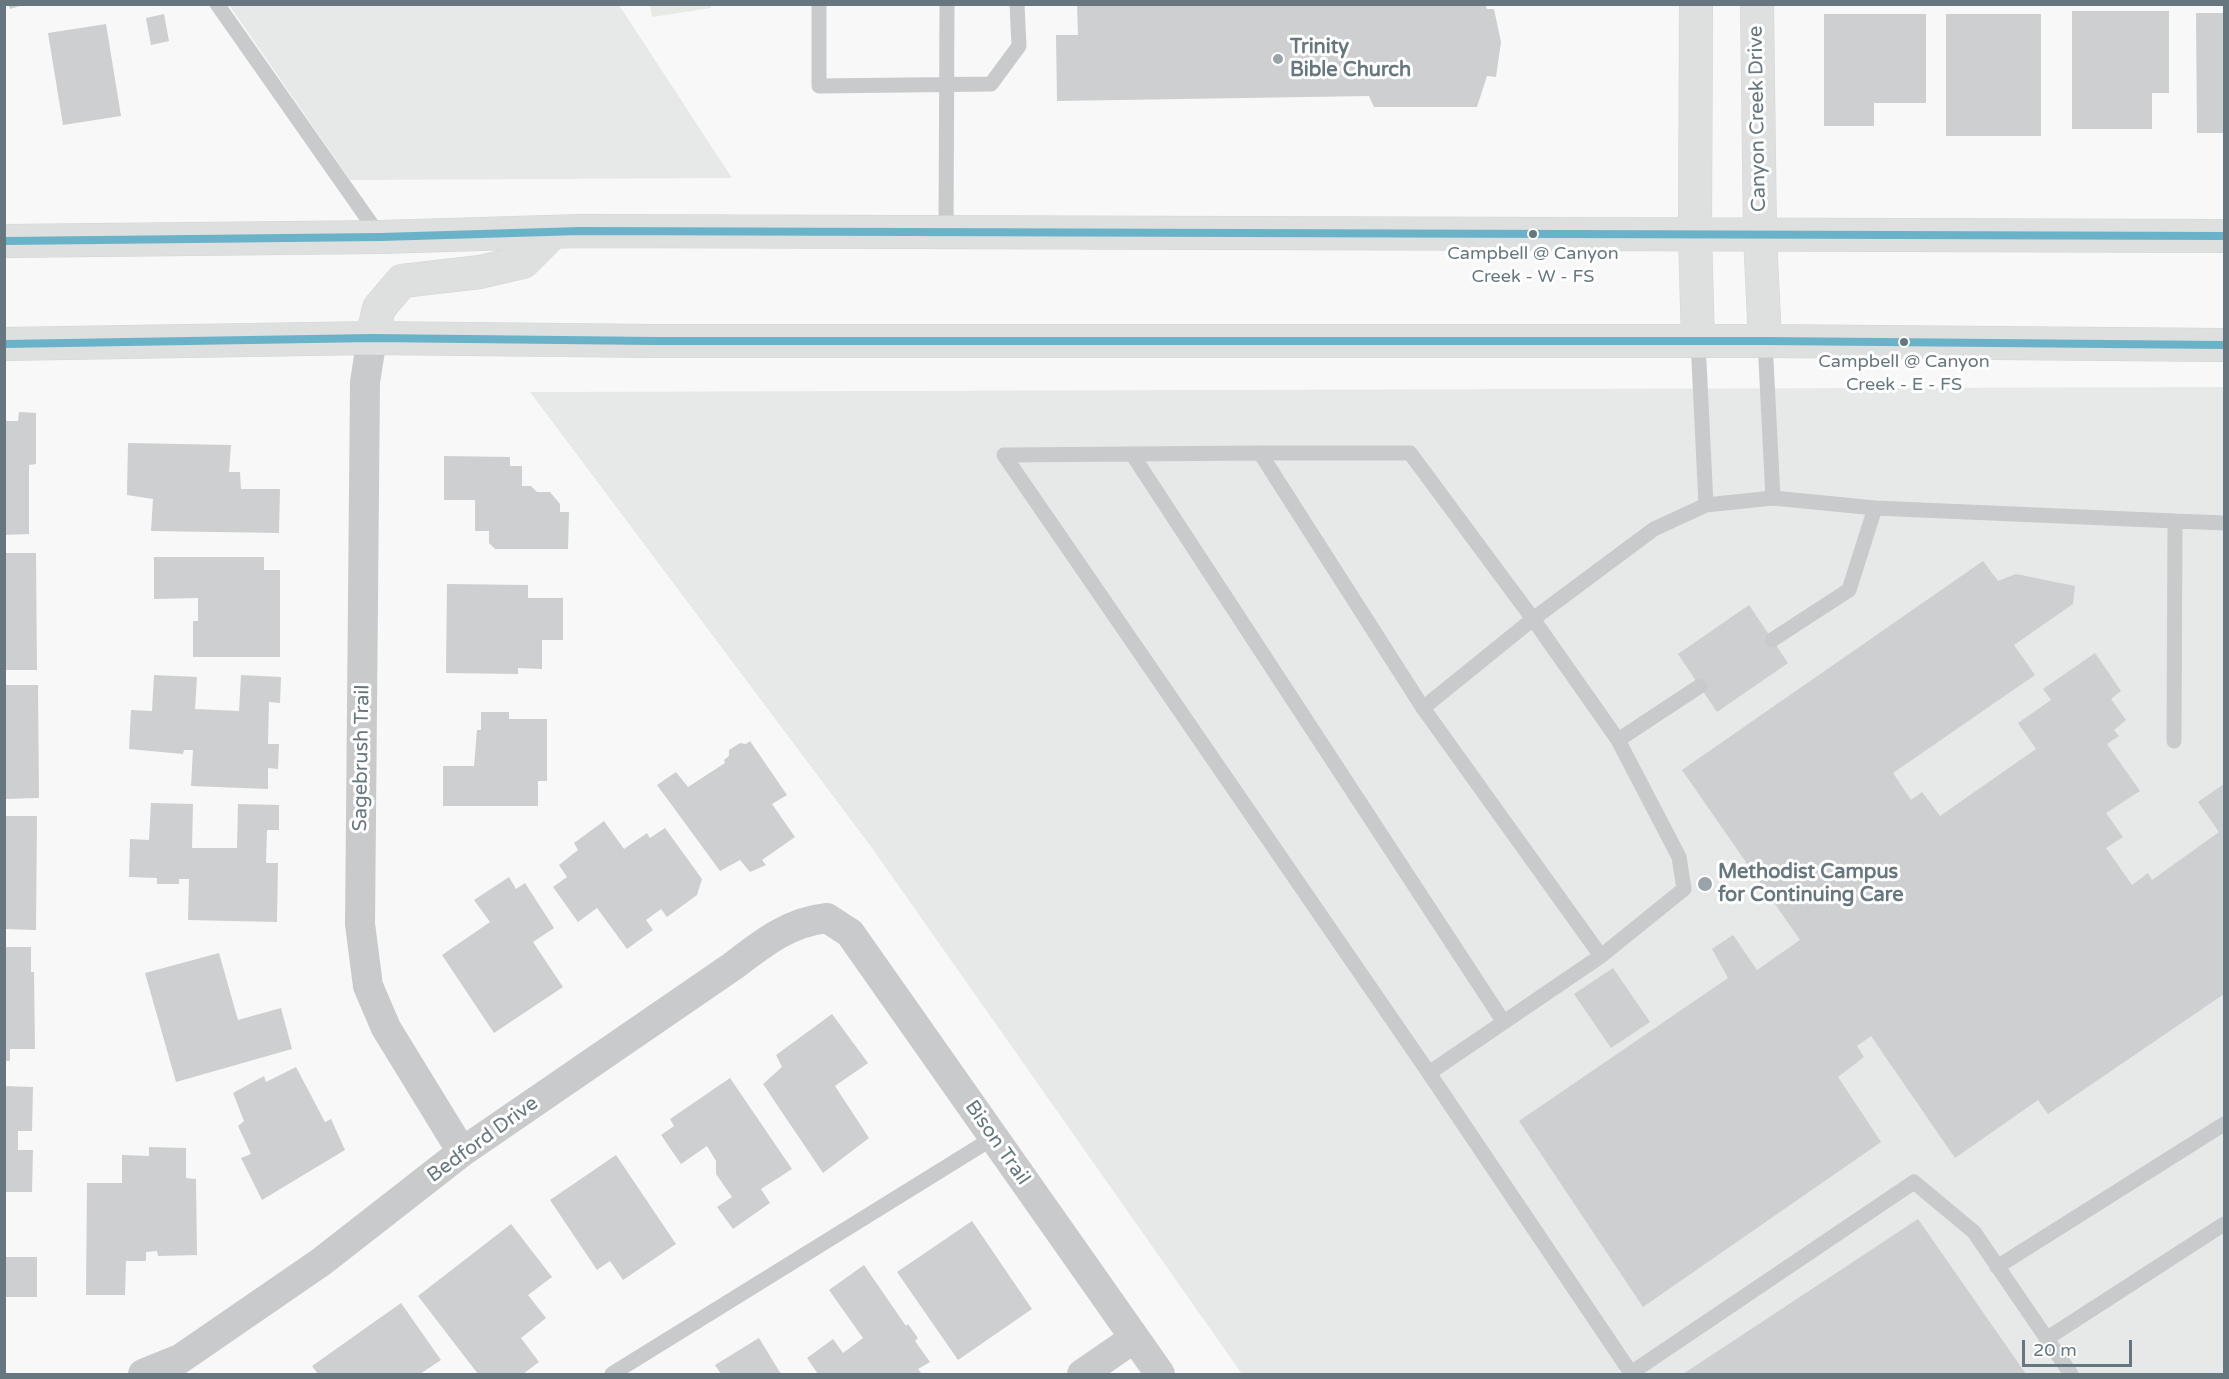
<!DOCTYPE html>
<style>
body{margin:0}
#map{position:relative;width:2229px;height:1379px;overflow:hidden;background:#f8f8f8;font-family:"Varela Round",sans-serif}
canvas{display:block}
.frame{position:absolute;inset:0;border:6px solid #66777f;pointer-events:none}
.scale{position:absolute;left:2022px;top:1340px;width:110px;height:27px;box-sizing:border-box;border:3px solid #66777f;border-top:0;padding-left:8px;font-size:18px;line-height:21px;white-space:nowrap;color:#66777f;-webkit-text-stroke:4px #fff;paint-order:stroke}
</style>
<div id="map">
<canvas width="2229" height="1379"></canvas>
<div class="frame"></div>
<div class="scale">20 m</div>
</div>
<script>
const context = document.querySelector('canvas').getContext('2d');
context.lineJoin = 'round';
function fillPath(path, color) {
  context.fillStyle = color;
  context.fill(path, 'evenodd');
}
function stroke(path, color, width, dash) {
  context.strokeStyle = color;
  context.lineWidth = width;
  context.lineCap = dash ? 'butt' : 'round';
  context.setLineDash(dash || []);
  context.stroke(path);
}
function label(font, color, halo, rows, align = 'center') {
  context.font = font + ' "Varela Round",sans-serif';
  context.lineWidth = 6;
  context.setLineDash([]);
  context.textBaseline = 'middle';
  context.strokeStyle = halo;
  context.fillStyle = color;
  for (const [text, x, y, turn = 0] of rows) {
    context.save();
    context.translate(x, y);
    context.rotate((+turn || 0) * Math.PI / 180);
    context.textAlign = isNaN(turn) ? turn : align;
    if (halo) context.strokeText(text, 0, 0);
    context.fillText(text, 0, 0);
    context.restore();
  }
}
const built = new Path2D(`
 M 229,5 L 619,5 L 732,178 L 350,180 Z
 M 2224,387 L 2224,1374 L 1242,1374 L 872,848 L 530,392 Z`);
const green = new Path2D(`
 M 710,4 L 711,8 L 652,17 L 650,5 Z`);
const building = new Path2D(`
 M 8,4 L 23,4 L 23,5 L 10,9 Z
 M 1077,4 L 1485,4 L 1487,9 L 1494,9 L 1501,42 L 1496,77 L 1487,76 L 1477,107 L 1374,107 L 1369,96 L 1057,101 L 1056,35 L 1078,35 Z
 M 2072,11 L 2169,11 L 2169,93 L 2152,93 L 2152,129 L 2072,129 Z
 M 2196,13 L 2224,13 L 2224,133 L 2197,133 Z
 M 164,14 L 169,41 L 151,45 L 146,18 Z
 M 1824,14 L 1926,14 L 1926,103 L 1874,103 L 1874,126 L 1824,126 Z
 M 1946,14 L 2041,14 L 2041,136 L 1946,136 Z
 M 106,24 L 121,116 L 63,125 L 48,33 Z
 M 19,412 L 36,413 L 36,464 L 29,465 L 29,534 L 4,535 L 4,421 L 18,421 Z
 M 128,443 L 231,445 L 229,472 L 240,472 L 241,489 L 280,489 L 279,533 L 151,531 L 153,499 L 127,495 Z
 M 444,456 L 510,457 L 510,466 L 522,466 L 522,486 L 531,486 L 537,492 L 550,492 L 560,504 L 560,512 L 569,512 L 568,549 L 495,549 L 489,543 L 489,531 L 475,531 L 475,500 L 444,500 Z
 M 4,553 L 36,553 L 37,670 L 4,670 Z
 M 154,557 L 264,557 L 264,570 L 280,570 L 280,657 L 193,657 L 193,621 L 198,621 L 198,598 L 154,599 Z
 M 1983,561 L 1998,581 L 2016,574 L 2075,586 L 2073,604 L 2014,645 L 2035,675 L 1893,773 L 1911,800 L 1922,792 L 1940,816 L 2036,749 L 2018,723 L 2051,700 L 2043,689 L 2095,653 L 2121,691 L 2111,699 L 2126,720 L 2114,730 L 2119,736 L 2107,744 L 2140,791 L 2106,813 L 2123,837 L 2106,848 L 2132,885 L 2148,873 L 2152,880 L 2219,832 L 2198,802 L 2224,784 L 2224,994 L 2048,1114 L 2038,1100 L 1955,1158 L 1871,1036 L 1857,1046 L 1864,1057 L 1838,1077 L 1881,1142 L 1643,1307 L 1519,1121 L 1728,978 L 1712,949 L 1733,935 L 1757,970 L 1800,940 L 1682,770 Z
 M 447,584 L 528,585 L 528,598 L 563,598 L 563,640 L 542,640 L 542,669 L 518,668 L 518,674 L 446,673 Z
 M 1749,605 L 1788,663 L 1717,712 L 1678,654 Z
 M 154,675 L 197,677 L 195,709 L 239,711 L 241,675 L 281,677 L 280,703 L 269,702 L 268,744 L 279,744 L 278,769 L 268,768 L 268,789 L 191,786 L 193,750 L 184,750 L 183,754 L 129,749 L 131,710 L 152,711 Z
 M 4,685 L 38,685 L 39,798 L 4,799 Z
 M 481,712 L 509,712 L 509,719 L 547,719 L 547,781 L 538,781 L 538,806 L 443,806 L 443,766 L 474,766 L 477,730 L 481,730 Z
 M 750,741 L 787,795 L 772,804 L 795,837 L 762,860 L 766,865 L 750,872 L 740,860 L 720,871 L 657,785 L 676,772 L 688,787 L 725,763 L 724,760 L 729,756 L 729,750 L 740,743 L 746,744 Z
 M 151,803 L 193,804 L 192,848 L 237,848 L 238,804 L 279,805 L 279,830 L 267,830 L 266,863 L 278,863 L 277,922 L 188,920 L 189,879 L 179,879 L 179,884 L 157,884 L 157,878 L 129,877 L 130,839 L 149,840 Z
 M 4,816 L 37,816 L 36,930 L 4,929 Z
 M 604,821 L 624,849 L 647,833 L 650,838 L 665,828 L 702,879 L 697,895 L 667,917 L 661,909 L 646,920 L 653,930 L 627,949 L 597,908 L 578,922 L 553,887 L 567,877 L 559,865 L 578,850 L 574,843 Z
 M 509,877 L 516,889 L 525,883 L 554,928 L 533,942 L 563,987 L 494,1033 L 442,955 L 490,922 L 474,900 Z
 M 4,947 L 31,947 L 31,972 L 34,972 L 35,1049 L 10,1049 L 10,1061 L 4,1061 Z
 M 219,953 L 238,1020 L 281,1008 L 292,1049 L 176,1082 L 145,973 Z
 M 1613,968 L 1650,1022 L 1611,1048 L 1574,994 Z
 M 832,1014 L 868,1063 L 835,1086 L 869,1138 L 823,1173 L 763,1084 L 782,1067 L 776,1055 Z
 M 296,1067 L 325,1122 L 331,1119 L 345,1150 L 262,1200 L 241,1158 L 251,1154 L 238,1126 L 244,1121 L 233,1093 L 264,1076 L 266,1082 Z
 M 730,1078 L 792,1169 L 761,1189 L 770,1203 L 733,1229 L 717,1207 L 732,1197 L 716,1174 L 716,1161 L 707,1146 L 681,1164 L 661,1135 L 674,1126 L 670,1119 Z
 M 4,1086 L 33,1087 L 32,1131 L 18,1131 L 18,1150 L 33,1150 L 32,1192 L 4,1192 Z
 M 149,1147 L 186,1148 L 186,1178 L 196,1179 L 197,1255 L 158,1256 L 157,1251 L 146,1252 L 146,1261 L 126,1261 L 125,1295 L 86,1295 L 87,1183 L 122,1183 L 122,1155 L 149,1156 Z
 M 616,1155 L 676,1244 L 623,1280 L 610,1261 L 597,1270 L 550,1200 Z
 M 1918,1219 L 2026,1374 L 1683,1374 Z
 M 972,1221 L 1032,1309 L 958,1360 L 897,1272 Z
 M 511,1224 L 552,1277 L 528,1295 L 546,1318 L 521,1338 L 539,1362 L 523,1374 L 478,1374 L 418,1296 Z
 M 4,1257 L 37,1257 L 37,1297 L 4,1297 Z
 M 864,1265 L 906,1326 L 908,1324 L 918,1338 L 915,1341 L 930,1362 L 918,1369 L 922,1374 L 818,1374 L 807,1358 L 833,1339 L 843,1353 L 863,1338 L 829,1290 Z
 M 401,1303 L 441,1360 L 420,1374 L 318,1374 L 312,1366 Z
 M 759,1338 L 781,1374 L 721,1374 L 715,1365 Z`);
const lane = new Path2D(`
 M 217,4 L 379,235
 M 819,4 L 819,86 L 991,84 L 1019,46 L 1017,4
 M 946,233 L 947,4
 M 1698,341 L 1706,505
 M 1765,341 L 1773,498
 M 1260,453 L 1410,453 L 1533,619 L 1618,740 L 1679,857 L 1684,889 L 1601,956 L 1429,1073 L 1004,455 Z
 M 1260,453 L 1423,708 L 1601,956
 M 1132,454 L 1503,1021
 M 2175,521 L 2224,523
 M 1772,640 L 1849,590 L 1875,508
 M 1423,708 L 1533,619 L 1654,529 L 1706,505 L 1773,498 L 1875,508 L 2175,521 L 2174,741
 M 1618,740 L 1700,686
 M 1429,1073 L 1631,1373 L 1914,1182 L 1974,1232 L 2071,1374
 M 1997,1267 L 2224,1124
 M 2046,1339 L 2224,1224
 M 612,1374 L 993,1138`);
const street = new Path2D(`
 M 372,338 L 365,382 L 360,924 L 368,986 L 386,1028 L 462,1152
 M 143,1374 L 180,1359 L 321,1262 L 462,1152 L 733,966 C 763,943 789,922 827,918 L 850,933 L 1160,1374
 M 1082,1374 L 1133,1339`);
const secondary = new Path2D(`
 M 1696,4 L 1695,236 L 1698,341
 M 1757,4 L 1760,236 L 1765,341
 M 4,241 L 381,237 L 580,231 L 2224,236
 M 372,338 L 379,308 L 402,281 L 480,272 L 523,262 L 553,232
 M 4,344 L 372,338 L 655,341 L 1765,341 L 2224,345`);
const bus1 = new Path2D(`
 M 4,241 L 381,237 L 580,231 L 2224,236
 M 4,344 L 372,338 L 655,341 L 1765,341 L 2224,345`);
const markers = [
 [1278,59,6,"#99a4a9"],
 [1533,234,5,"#66777f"],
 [1904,342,5,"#66777f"],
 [1705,884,8,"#99a4a9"]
];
const busNames = [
 ["Campbell @ Canyon",1533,254],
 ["Creek - W - FS",1533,277],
 ["Campbell @ Canyon",1904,362],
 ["Creek - E - FS",1904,385]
];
const poiNames = [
 ["Trinity",1290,48],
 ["Bible Church",1290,71],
 ["Methodist Campus",1718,873],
 ["for Continuing Care",1718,896]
];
const streetNames = [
 ["Canyon Creek Drive",1758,119,-91],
 ["Sagebrush Trail",362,758,-89],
 ["Bedford Drive",483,1140,-36],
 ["Bison Trail",997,1143,55]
];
fillPath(built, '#e7e9e8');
fillPath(green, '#e7e9e5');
fillPath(building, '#cdcfd0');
stroke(secondary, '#d4d5d6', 34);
stroke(lane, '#c9cacb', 15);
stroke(street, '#c9cacb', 30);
stroke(secondary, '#dedfdf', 33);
stroke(bus1, '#6ab2c8', 8);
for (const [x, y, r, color] of markers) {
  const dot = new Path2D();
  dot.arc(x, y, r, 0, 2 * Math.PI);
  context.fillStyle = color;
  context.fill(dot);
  stroke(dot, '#fff', 2);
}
label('18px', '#66777f', '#fff', busNames);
label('bold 20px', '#66777f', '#fff', poiNames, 'left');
label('20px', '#66777f', '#fff', streetNames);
</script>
